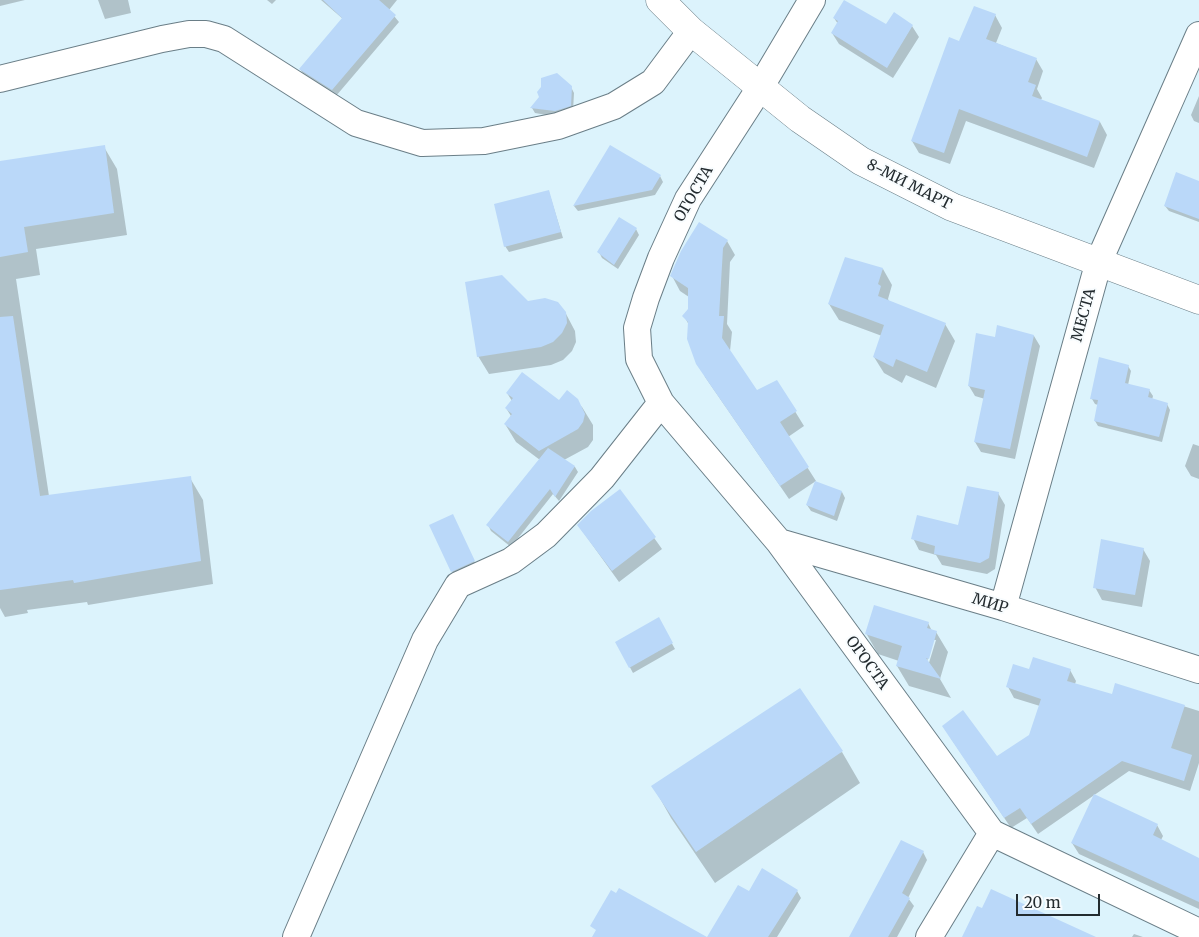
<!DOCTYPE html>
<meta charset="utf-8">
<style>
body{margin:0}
#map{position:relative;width:1199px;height:937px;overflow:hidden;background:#dcf3fc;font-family:Merriweather,serif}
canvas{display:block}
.scale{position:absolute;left:1016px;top:894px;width:84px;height:22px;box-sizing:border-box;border:2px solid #232b2f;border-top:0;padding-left:6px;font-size:15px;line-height:18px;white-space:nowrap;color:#232b2f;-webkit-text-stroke:4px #f8fcfe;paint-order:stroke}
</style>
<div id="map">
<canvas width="1199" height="937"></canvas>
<div class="scale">20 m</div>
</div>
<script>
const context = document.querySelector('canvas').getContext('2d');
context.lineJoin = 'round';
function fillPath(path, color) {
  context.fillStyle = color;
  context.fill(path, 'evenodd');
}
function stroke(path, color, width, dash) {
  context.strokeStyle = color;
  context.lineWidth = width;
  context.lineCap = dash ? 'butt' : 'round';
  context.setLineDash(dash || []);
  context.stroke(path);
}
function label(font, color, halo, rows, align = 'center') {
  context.font = font + ' Merriweather,serif';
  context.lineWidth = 4;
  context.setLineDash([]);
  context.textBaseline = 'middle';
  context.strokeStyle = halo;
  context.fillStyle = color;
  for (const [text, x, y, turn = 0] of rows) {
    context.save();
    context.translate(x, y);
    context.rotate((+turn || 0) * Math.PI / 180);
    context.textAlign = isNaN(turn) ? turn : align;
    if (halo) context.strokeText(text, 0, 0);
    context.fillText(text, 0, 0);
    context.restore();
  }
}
const shadow = new Path2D(`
 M 0,0 L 25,0 L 0,6 Z
 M 98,0 L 128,0 L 131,13 L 105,19 Z
 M 267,0 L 276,0 L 272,4 Z
 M 321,0 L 397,0 L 389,10 L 399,22 L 336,96 L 304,75 L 300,69 L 343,19 Z
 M 995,15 L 1002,28 L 996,43 L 1036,59 L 1043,71 L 1037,89 L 1042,98 L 1041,100 L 1100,122 L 1107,135 L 1094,168 L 966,121 L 950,164 L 919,153 L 912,141 L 960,43 Z
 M 834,18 L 886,26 L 912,26 L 919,37 L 893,78 L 839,44 L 832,33 L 838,24 Z
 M 571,87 L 574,93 L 573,111 L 558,117 L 535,113 L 532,108 L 541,97 Z
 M 1199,96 L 1199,123 L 1194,121 L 1191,115 Z
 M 104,147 L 117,169 L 127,235 L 36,249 L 40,275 L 16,279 L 49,496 L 190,478 L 203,500 L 213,584 L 88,605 L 87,602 L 27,610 L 28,613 L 5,617 L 0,608 L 0,162 Z
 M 610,147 L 660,176 L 663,182 L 655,195 L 578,211 L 574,206 Z
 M 1199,182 L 1199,222 L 1169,211 L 1165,206 Z
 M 549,192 L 563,238 L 509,252 L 505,246 Z
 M 636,229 L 639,235 L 618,269 L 602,258 L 599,252 Z
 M 727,241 L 735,255 L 730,262 L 727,324 L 732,332 L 730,351 L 757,392 L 777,382 L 804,426 L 788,437 L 816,481 L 789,499 L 705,377 L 689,325 L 684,316 L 689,310 L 689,297 L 680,291 L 672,276 Z
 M 883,269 L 892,285 L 888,299 L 889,301 L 945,324 L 955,341 L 936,388 L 906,375 L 902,383 L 884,373 L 874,357 L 882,336 L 839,320 L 829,304 Z
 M 528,302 L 565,312 L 575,331 L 576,342 L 572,351 L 563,360 L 551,365 L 489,374 L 478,356 Z
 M 1034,336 L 1040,346 L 1015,459 L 981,452 L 975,442 L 985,399 L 975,396 L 969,386 L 996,339 Z
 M 1128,366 L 1131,371 L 1128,385 L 1149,390 L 1153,396 L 1152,400 L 1167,404 L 1170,410 L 1162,442 L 1098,426 L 1095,421 L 1098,405 L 1095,404 L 1092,399 Z
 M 567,392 L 582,407 L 593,425 L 593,440 L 588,447 L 564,460 L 575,467 L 578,472 L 559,501 L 553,494 L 511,547 L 491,531 L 488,525 L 540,460 L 516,442 L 505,424 L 511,416 L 506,408 L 512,401 L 507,393 L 559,402 Z
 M 1193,444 L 1199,446 L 1199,479 L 1191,476 L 1185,466 Z
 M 620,490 L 662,549 L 619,582 L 578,525 Z
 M 842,492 L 845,498 L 837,521 L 811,511 L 807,505 Z
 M 998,493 L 1005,505 L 995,569 L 987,574 L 942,565 L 936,555 L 919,550 L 913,538 L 959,527 Z
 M 455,521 L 477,567 L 456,577 L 452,571 Z
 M 1143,549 L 1150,561 L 1142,607 L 1102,600 L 1095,587 Z
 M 658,619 L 675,649 L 633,673 L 617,643 Z
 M 928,623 L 932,631 L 936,632 L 948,652 L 940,679 L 951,698 L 909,686 L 897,666 L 899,661 L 878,654 L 866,633 ZM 933,640 L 936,640 L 928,666 L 926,665 Z
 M 1030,670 L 1070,670 L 1076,681 L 1075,684 L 1113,696 L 1116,685 L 1199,711 L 1199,763 L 1190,791 L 1129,771 L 1038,834 L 1027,818 L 1011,828 L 950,737 L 996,758 L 1030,736 L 1040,706 L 1014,698 L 1008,687 Z
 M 842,752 L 860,783 L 715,883 L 671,818 L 653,786 Z
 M 1157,825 L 1163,836 L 1161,840 L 1199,860 L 1199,909 L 1079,854 L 1072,843 Z
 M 923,852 L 927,860 L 908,898 L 914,906 L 897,937 L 850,937 Z
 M 797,891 L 801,898 L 777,937 L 709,937 L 749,893 Z
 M 1134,934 L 1143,937 L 1132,937 Z`);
const building = new Path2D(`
 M 323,0 L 379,0 L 396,15 L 332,90 L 299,69 L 342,18 Z
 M 844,0 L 886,24 L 894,12 L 913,25 L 887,68 L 831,33 L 838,21 L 833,18 Z
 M 974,6 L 996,14 L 986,39 L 1037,58 L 1028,82 L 1036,85 L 1032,96 L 1100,121 L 1087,157 L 959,109 L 944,153 L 911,141 L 949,37 L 959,41 Z
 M 557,73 L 572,86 L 571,106 L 555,111 L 530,108 L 539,97 L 537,92 L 541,87 L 541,78 Z
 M 105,145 L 114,213 L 24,227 L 28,252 L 0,257 L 0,161 Z
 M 610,145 L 661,175 L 652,190 L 573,206 Z
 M 1176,172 L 1199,181 L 1199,219 L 1164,206 Z
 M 549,190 L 561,232 L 504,247 L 494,204 Z
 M 619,217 L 637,228 L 614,265 L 597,252 Z
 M 699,222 L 728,240 L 723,248 L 719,316 L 724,316 L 722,338 L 757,390 L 777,380 L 797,411 L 780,422 L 809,467 L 780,486 L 696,364 L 687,339 L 688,322 L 682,316 L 688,309 L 688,288 L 670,276 L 681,251 Z
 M 845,257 L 883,268 L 878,284 L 881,286 L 878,296 L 946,323 L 927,372 L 896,359 L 893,367 L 873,357 L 884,325 L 828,304 Z
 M 502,275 L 528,301 L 545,298 L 558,302 L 566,312 L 567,323 L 562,333 L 553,342 L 541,347 L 477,357 L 465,282 Z
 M 13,316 L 40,496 L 191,476 L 201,561 L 74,583 L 73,580 L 0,590 L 0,317 Z
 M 997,325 L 1034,335 L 1010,449 L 974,442 L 985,390 L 968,386 L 976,333 L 995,337 Z
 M 1099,357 L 1129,365 L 1125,383 L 1150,389 L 1148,397 L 1168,403 L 1159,437 L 1094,421 L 1098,400 L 1090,399 Z
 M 522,372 L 559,400 L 567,390 L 578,399 L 585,414 L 583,422 L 578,429 L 539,451 L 504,424 L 512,414 L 505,408 L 513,398 L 506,393 Z
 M 548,448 L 575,466 L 555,497 L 550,489 L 508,542 L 486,525 Z
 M 815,481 L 842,491 L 834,516 L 806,505 Z
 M 967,486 L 999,492 L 989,558 L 980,563 L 934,554 L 935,546 L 911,539 L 917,515 L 958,525 Z
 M 620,489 L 656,537 L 612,571 L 577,525 L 591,511 Z
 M 453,514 L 475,561 L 451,572 L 429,525 Z
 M 1101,539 L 1144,548 L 1135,595 L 1093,588 Z
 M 874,605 L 929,622 L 927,628 L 937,631 L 929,659 L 926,658 L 941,679 L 896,666 L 902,646 L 865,634 Z
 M 659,617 L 673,643 L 629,668 L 615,642 Z
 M 1033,657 L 1071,669 L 1067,681 L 1112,694 L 1115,683 L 1185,705 L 1171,748 L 1192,755 L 1184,781 L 1122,761 L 1031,824 L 1020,808 L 1004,818 L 942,726 L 963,710 L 997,756 L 1029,735 L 1041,699 L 1006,687 L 1013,664 L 1029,669 Z
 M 800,688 L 843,751 L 696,852 L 651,786 Z
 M 1094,794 L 1158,824 L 1153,835 L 1199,858 L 1199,902 L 1071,843 Z
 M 901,840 L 924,851 L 902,893 L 910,898 L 888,937 L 849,937 Z
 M 762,868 L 798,890 L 768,937 L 592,937 L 596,930 L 590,926 L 611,890 L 616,893 L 619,888 L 707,937 L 738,885 L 749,891 Z
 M 991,889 L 1096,937 L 962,937 L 977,906 L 982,908 Z`);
const minor = new Path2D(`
 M 812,0 L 761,86 L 688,199 L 661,258 L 646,298 L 637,328 L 639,359 L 661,403 L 779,542 L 992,833 L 1199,932
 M 0,79 L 162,39 L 189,34 L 206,34 L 224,39 L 356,123 L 422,143 L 484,141 L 558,126 L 614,106 L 653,82 L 691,31
 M 779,542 L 1003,607 L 1199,670
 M 1003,607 L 1099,261 L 1199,35
 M 296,937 L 425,640 L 458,585 L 511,561 L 546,535 L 602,478 L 661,403
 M 929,937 L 992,833`);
const secondary = new Path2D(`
 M 660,0 L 691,31 L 800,119 L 861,161 L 952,207 L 1199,300`);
const streetNames = [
 ["8-МИ МАРТ",909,185,27],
 ["ОГОСТА",694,194,-60],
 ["МЕСТА",1084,315,-75],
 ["МИР",990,604,17],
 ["ОГОСТА",867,663,54]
];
fillPath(shadow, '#0003');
fillPath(building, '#bad8f9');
stroke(minor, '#6a7e87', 28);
stroke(secondary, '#6a7e87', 29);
stroke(minor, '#fff', 26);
stroke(secondary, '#fff', 28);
label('15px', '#232b2f', '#f8fcfe', streetNames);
</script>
